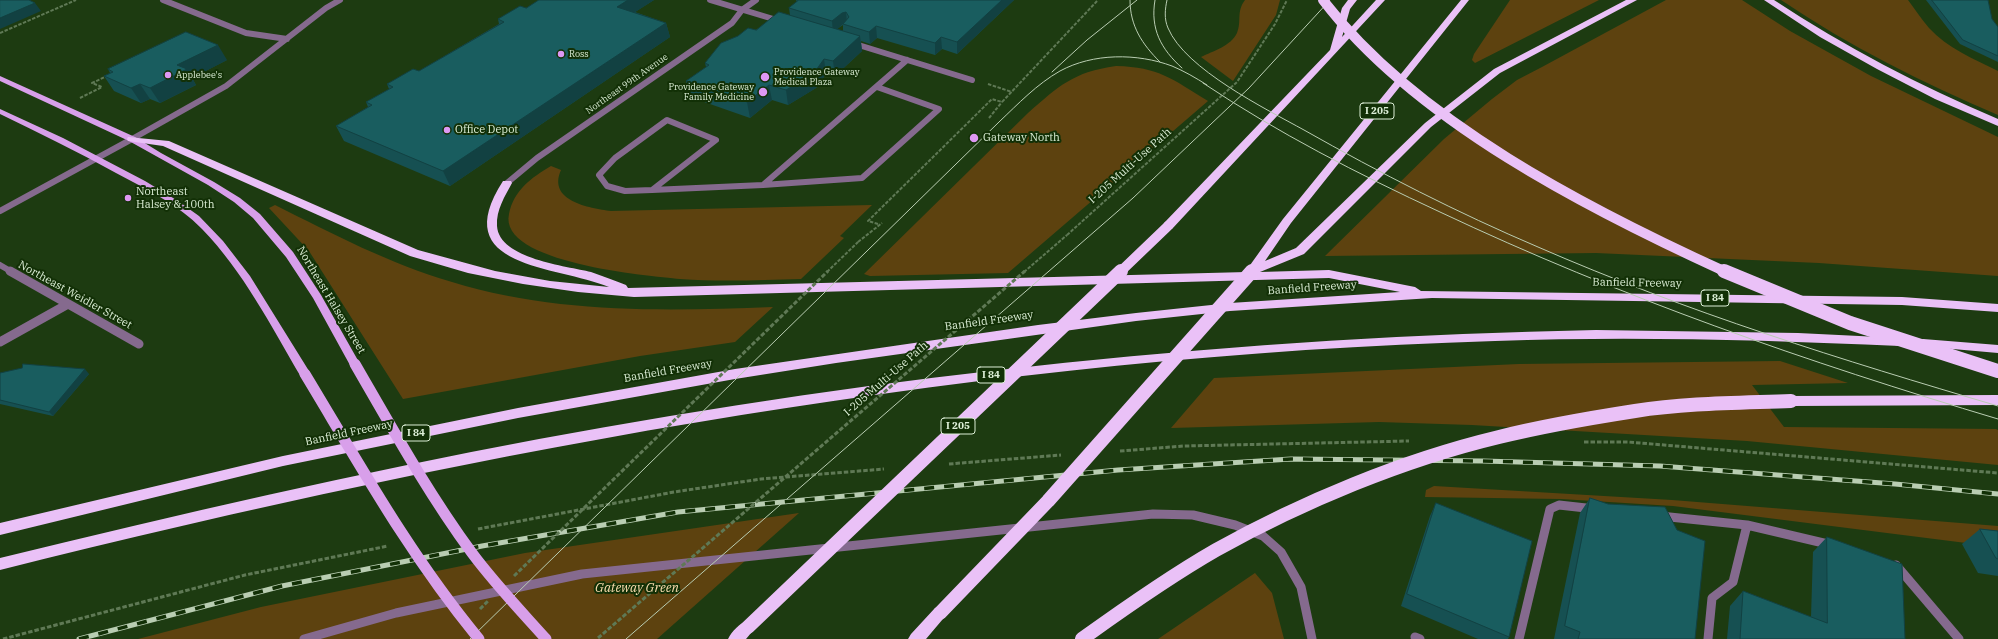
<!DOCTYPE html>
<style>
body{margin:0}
canvas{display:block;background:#1d3b11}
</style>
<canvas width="1998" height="639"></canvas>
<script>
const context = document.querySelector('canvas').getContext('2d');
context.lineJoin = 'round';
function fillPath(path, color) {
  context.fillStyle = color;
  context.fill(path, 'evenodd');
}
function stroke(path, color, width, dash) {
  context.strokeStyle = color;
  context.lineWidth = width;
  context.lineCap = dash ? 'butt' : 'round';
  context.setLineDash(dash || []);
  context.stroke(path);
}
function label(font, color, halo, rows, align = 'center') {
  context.font = font + ' "IBM Plex Serif",serif';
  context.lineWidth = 4;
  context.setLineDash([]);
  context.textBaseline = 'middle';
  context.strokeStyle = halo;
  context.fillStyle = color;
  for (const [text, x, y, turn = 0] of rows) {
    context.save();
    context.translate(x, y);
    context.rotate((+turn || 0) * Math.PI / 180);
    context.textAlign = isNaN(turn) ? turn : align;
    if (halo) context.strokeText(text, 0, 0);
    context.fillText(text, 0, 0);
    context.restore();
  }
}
const green = new Path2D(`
 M 1245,0 L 1280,0 L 1276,15 L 1233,81 L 1201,57 C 1213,51 1231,46 1237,33 C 1242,21 1236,12 1245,0 Z
 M 1510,0 L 1599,0 L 1475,63 L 1472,60 L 1474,54 Z
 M 1666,0 L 1742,0 L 1790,31 L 1871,76 L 1998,137 L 1998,276 L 1819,263 L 1596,253 L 1325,256 L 1444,139 L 1492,99 L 1517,80 L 1542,67 Z
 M 1781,0 L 1908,0 C 1915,9 1921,19 1929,28 C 1947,48 1974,59 1998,71 L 1998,115 C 1923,83 1849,46 1781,0 Z
 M 1116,66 C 1159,67 1172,79 1208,101 L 1008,273 L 870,276 L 864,274 L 1028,113 C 1059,86 1073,72 1116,66 Z
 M 551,166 L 561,170 C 547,201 589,208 611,211 L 872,205 L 840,236 L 844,238 L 801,279 C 761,280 721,282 680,279 C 649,276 498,263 509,214 C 514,190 531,178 551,166 Z
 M 275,205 C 333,234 390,264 452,282 C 556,314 665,311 773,307 L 735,342 L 640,356 L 403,399 L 309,251 L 269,208 Z
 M 1780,361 L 1848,383 L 1752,385 L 1784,427 L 1996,429 L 1998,430 L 1998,465 L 1747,441 L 1472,425 L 1379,422 L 1171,428 L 1214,378 L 1519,364 Z
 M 1434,486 L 1672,500 L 1998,526 L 1998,547 L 1673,506 L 1561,499 L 1425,497 L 1426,490 Z
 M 799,513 L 657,639 L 138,639 L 261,607 L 525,553 Z
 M 1255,573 L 1272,593 L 1284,639 L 1158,639 Z`);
const pathFar1 = new Path2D(`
 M 0,33 L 76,0
 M 988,84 L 1012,92
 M 80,98 L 102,87 L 92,83 L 107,76
 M 989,118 L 1002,102
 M 878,224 L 868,221 L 992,99 L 1002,102 L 1098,0
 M 1067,235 L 1237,82 L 1275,24 L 1287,0
 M 858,242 L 882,223`);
const path = new Path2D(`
 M 1584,442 L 1628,442 L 1998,473
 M 1120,451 L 1184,446 L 1409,441
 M 949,464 L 1061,455
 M 478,529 L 674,492 L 761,479 L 884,469
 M 3,639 L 245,575 L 388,546`);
const serviceFar1 = new Path2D(`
 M 163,0 L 246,33 L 287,39
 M 710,0 L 780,21
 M 852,43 L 972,80
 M 877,87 L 939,109 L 862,178 L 763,185 L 907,60
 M 667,120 L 716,140 L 652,190 L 625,191 L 607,186 L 599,175 L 615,158 Z
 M 132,139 L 226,86 L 326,8 L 340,0
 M 652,190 L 763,185`);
const service = new Path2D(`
 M 1660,516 L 1747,525
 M 1896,565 L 1959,639
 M 1415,637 L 1420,639
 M 304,639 L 396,613 L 582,574 L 1153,514 L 1193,515 L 1235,525 L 1263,536 L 1281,552 L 1301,587 L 1312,639
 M 1519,639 L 1550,509 L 1559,505 L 1595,509
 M 1708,639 L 1712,598 L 1733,582 L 1747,525 L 1832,545`);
const minorFar1 = new Path2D(`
 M 0,265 L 12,272`);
const minor = new Path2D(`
 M 10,271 L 139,344
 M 0,342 L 68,304`);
const tertiary = new Path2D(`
 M 507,183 L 537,158 L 732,23 L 742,10 L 756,0
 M 0,211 L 132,139`);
const primary = new Path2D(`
 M 0,76 L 135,137 L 161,153 L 214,182 L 240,198 L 260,214 L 293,252 L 321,295 L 360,364 L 359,367 L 351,367 L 313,298 L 286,257 L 253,218 L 234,202 L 208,185 L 129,141 L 0,81 Z
 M 0,109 L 63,138 L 145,181 L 178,201 L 199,216 L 223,241 L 250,276 L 309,371 L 310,374 L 309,377 L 301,377 C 271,326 243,271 202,229 C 178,204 146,189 116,173 C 78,152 39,133 0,114 Z`);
const motorway = new Path2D(`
 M 1348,0 L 1357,0 L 1350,9 L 1342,37 L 1376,0 L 1385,0 L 1172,229 L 1164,229 L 1163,226 L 1164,223 L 1330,50 L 1342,8 Z
 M 1461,0 L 1469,0 L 1291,223 L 1265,261 L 1296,248 L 1425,123 L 1494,69 L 1626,0 L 1637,0 L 1500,73 L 1431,127 L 1304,254 L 1260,272 L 1329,270 L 1415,287 L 1421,291 L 1902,297 L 1998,304 L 1998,312 L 1902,305 L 1432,298 L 1230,311 L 1136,321 L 836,363 L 735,379 L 518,418 L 283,466 L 0,535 L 0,523 L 283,456 L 518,408 L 735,369 L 1038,325 L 1136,313 L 1230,303 L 1400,292 L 1329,278 L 634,297 L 578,292 L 523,284 L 468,273 L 410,256 L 163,146 L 128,141 L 127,139 L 128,137 L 169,141 L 418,250 L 495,271 L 550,281 L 609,287 C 556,265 446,269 503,181 L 511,181 L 512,183 C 505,196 496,210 497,226 C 499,259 567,266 591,272 C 603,276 615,281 626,285 L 628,288 L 1247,272 L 1248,268 L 1283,219 Z
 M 1764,0 L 1774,0 C 1845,47 1920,86 1998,119 L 1998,126 L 1935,99 L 1877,69 L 1820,37 Z
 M 1596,330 L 1798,333 L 1900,338 L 1904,339 L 1906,342 L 1904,345 L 1900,346 C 1765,340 1630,336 1495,341 C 989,356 490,447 0,570 L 0,558 C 179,514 358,473 539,439 C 888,374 1241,337 1596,330 Z
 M 1923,339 L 1998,345 L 1998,353 L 1919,346 L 1917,343 L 1919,340 Z
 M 1998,395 L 1998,405 L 1791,406 L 1786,404 L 1785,401 L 1786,398 L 1791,396 Z
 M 940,606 L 945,608 L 948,613 L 926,639 L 908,639 L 911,634 L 935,608 Z
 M 748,620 L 753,622 L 756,627 L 746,639 L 728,639 C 732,631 740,623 748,620 Z`);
const tram = new Path2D(`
 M 1130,0 C 1130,26 1142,44 1160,62
 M 1155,0 C 1150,29 1161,49 1182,68
 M 1167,0 C 1165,9 1164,19 1168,28 C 1185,69 1266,109 1304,130 C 1380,173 1458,213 1538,247 C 1687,312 1842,360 1998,406
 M 1052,72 L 1087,40 L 1137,0
 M 1203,83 C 1278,133 1358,174 1440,212 C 1620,297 1807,362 1998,419
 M 470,639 L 999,122 C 1018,104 1037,84 1060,71 C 1093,53 1137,53 1172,66 C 1184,71 1196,78 1207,85
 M 626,639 L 1133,198 L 1249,88 L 1330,0`);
const rail = new Path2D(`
 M 79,639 L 282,586 L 482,546 L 678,512 L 1118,470 L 1291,459 L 1483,461 L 1660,466 L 1895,484 L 1998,494`);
const pathBridgeFar1 = new Path2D(`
 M 827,272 L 858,242
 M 1024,272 L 1067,235`);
const pathBridge = new Path2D(`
 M 514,576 L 828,271
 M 480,609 L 488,601
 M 598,638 L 1025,271`);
const primaryBridge = new Path2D(`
 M 355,364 C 392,428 428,493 472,553 C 495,584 521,611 546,639
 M 305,374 C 360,465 411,557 479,639`);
const motorwayBridgeFar1 = new Path2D(`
 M 1323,0 C 1415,121 1590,210 1726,272
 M 1120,272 L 1168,226`);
const motorwayBridge = new Path2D(`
 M 1724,271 L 1850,323 L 1998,371
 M 940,613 L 1048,501 L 1252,271
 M 748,627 L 1121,271
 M 1082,639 C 1125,608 1169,577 1216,550 C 1302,502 1403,460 1499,437 C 1543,426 1590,418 1635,411 C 1686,403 1739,403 1791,401`);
const wall = new Path2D(`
 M 654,0 L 635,12 L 666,23 L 670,37 L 450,186 L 344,141 L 336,126 L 368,107 L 366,102 L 389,89 L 387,84 L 419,71 L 499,24 L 498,19 Z
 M 796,0 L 1014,0 L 957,54 L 942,49 L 935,55 L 877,38 L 870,44 L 861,41 L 862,51 L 835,76 L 826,74 L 816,88 L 788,105 L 772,100 L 750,118 L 690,97 L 686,81 L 706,67 L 705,63 L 756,30 L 790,15 L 789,8 L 797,2 ZM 843,25 L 843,31 L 837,29 Z
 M 1926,0 L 1988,0 L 1992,19 L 1998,27 L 1998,62 L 1960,44 Z
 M 227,60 L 192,78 L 196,85 L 160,103 L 150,99 L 141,103 L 114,91 L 104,76 L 110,73 L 108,69 Z
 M 0,373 L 89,374 L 53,416 L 0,404 Z
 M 1590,498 L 1608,504 L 1695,639 L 1554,639 L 1580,513 Z
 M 1436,503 L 1509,637 L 1508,639 L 1478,639 L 1401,606 L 1430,516 Z
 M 1980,529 L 1998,531 L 1998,576 L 1978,573 L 1962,544 Z
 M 1827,537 L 1905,639 L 1727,639 L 1730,606 L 1743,591 L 1811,617 L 1813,552 Z`);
const shadedWall = new Path2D(`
 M 628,0 L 654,0 L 621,21 L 617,7 Z
 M 1002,0 L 1014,0 L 957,54 L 957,42 Z
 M 35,3 L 41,11 L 0,29 L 0,18 Z
 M 846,12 L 847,23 L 843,24 L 833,33 L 832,21 L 842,13 Z
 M 666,23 L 670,37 L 450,186 L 443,171 Z
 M 876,26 L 877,38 L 870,44 L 869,32 Z
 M 860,36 L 862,51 L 835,76 L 833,61 Z
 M 941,37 L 942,49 L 935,55 L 935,43 Z
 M 218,45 L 227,60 L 192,78 L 196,85 L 160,103 L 150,88 L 177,65 Z
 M 824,59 L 826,74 L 816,88 L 788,105 L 786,90 Z
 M 140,84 L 150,99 L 141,103 L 131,88 Z
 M 769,85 L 772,100 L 750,118 L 747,102 Z
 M 85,369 L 89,374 L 53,416 L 49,412 Z`);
const building = new Path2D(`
 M 0,0 L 29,0 L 35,3 L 0,18 Z
 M 539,0 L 628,0 L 617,7 L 666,23 L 443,171 L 336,126 L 372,105 L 366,102 L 393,87 L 387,84 L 413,69 L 419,71 L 504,22 L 498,19 L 520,6 L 526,8 Z
 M 799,0 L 1002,0 L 957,42 L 941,37 L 935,43 L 876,26 L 869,32 L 843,24 L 849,17 L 846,12 L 842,13 L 832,21 L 789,8 Z
 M 1932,0 L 1988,0 L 1992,19 L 1998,27 L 1998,56 L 1963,40 Z
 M 779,12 L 860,36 L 833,61 L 824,59 L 814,73 L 786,90 L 769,85 L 747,102 L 686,81 L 709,65 L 705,63 L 721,43 L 738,36 L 748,28 L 756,30 Z
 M 186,32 L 218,45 L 177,65 L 187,69 L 150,88 L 140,84 L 131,88 L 104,76 L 113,72 L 108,69 Z
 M 23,364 L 85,369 L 49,412 L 0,400 L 0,373 L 22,368 Z
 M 1590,498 L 1608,504 L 1665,507 L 1677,530 L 1705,541 L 1695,639 L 1578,639 L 1580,632 L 1565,626 Z
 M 1436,503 L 1532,541 L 1509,637 L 1407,594 Z
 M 1980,529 L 1998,531 L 1998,559 L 1996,558 Z
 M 1827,537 L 1902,564 L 1905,639 L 1740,639 L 1743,591 L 1827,623 Z`);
const markers = [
 [561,54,4,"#de98f3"],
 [168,75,4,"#de98f3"],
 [765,77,5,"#de98f3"],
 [763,92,5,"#de98f3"],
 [447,130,4,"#de98f3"],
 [974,138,5,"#de98f3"],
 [128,198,4,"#de98f3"]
];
const farPoinames = [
 ["Ross",569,54],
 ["Providence Gateway",774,72],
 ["Medical Plaza",774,82],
 ["Applebee's",176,75],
 ["Providence Gateway",754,87,"right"],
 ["Family Medicine",754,97,"right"]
];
const farStreetnames = [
 ["Northeast 99th Avenue",627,84,-35]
];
const shields = [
 [1377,111,34],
 [1715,298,28],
 [991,375,28],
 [958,426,34],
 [416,433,28]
];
const shieldNames = [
 ["I 205",1377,111],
 ["I 84",1715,298],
 ["I 84",991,375],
 ["I 205",958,426],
 ["I 84",416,433]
];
const poiNames = [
 ["Office Depot",455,130],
 ["Gateway North",983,138],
 ["Northeast",136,192],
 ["Halsey & 100th",136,205]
];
const streetNames = [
 ["I-205 Multi-Use Path",1130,166,-42],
 ["Banfield Freeway",1637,283,1],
 ["Banfield Freeway",1312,288,-4],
 ["Northeast Weidler Street",75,295,29],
 ["Northeast Halsey Street",331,300,59],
 ["Banfield Freeway",989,321,-8],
 ["Banfield Freeway",668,371,-10],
 ["I-205 Multi-Use Path",886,379,-41],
 ["Banfield Freeway",349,433,-12]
];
const nearParknames = [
 ["Gateway Green",637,588]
];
fillPath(green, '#5d420f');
stroke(pathFar1, '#5f7955', 2, [3.5, 1.5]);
stroke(path, '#5f7955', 3, [4.5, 2]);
stroke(serviceFar1, '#856a8e', 6);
stroke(service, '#856a8e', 9);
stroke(minorFar1, '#856a8e', 6);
stroke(minor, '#856a8e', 9);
stroke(tertiary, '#856a8e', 6);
fillPath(primary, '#d89fea');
fillPath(motorway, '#eac1f7');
stroke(tram, '#b9cdb2', 1);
stroke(rail, '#b9cdb2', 5);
stroke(rail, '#123006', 3.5, [10]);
stroke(pathBridgeFar1, '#5f7955', 2, [3.5, 1.5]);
stroke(pathBridge, '#5f7955', 3, [4.5, 2]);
stroke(primaryBridge, '#d89fea', 11);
stroke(motorwayBridgeFar1, '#eac1f7', 10);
stroke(motorwayBridge, '#eac1f7', 14);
fillPath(wall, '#165052');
fillPath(shadedWall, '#124142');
fillPath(building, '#195d5f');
stroke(building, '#124142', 1);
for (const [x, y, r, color] of markers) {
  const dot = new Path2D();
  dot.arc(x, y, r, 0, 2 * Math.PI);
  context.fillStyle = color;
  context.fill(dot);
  stroke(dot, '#123006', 1.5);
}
label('9px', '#dceed6', '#123006', farPoinames, 'left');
label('9px', '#dceed6', '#123006', farStreetnames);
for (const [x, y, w] of shields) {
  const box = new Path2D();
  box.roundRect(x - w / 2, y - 8, w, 16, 3);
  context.fillStyle = '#123006';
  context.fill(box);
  stroke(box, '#dceed6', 1);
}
label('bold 10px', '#dceed6', null, shieldNames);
label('11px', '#dceed6', '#123006', poiNames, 'left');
label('11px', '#dceed6', '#123006', streetNames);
label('italic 13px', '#fcdeb1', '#123006', nearParknames);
</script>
